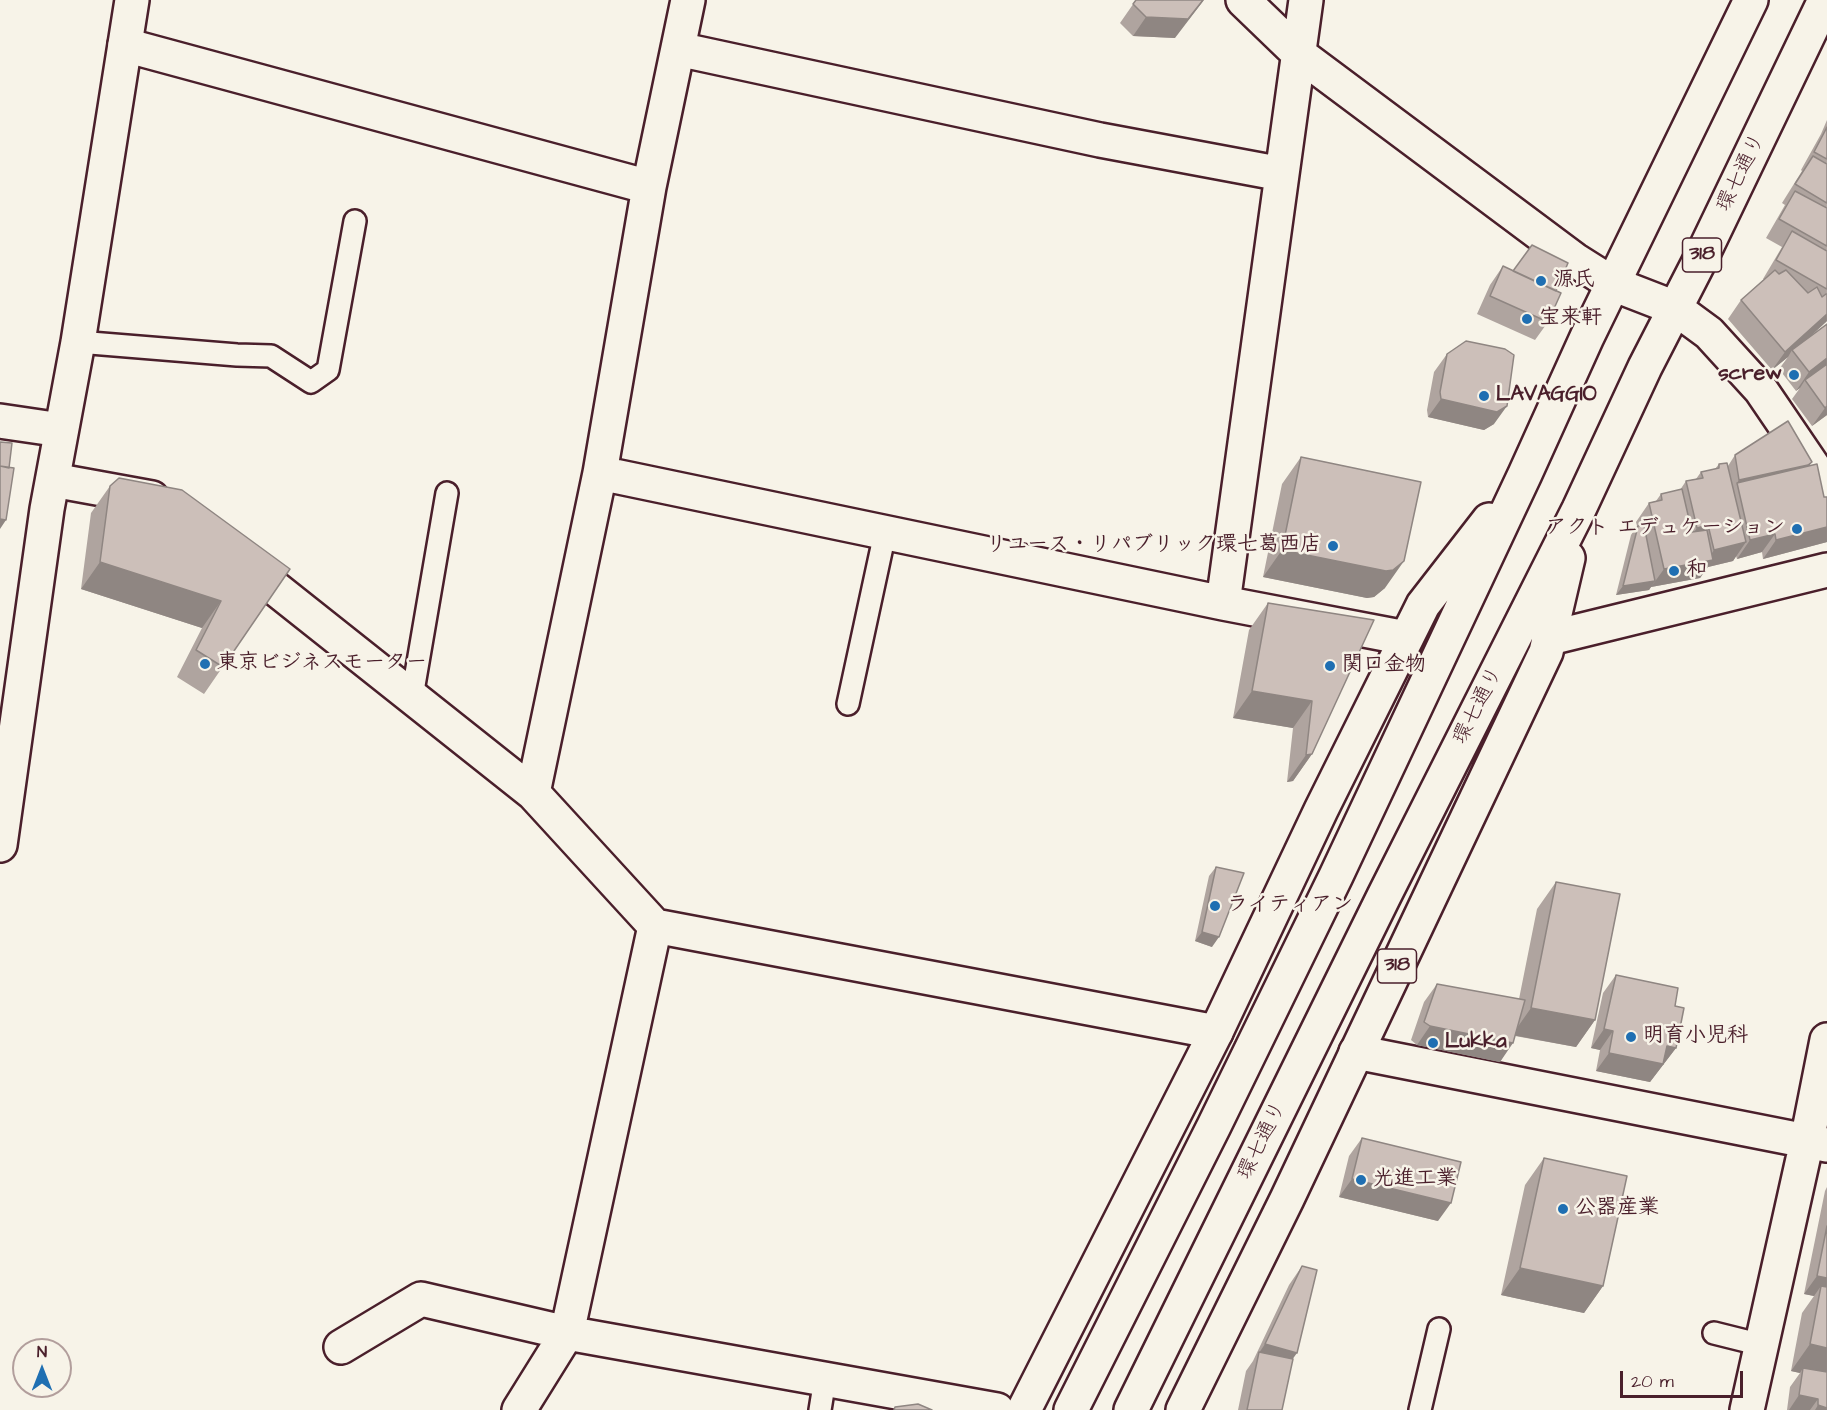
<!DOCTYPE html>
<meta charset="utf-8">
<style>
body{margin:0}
#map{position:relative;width:1827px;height:1410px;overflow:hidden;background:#f7f3e8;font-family:"Architects Daughter",sans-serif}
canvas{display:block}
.north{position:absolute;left:12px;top:1338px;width:60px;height:60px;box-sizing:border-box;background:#f7f3e8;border:2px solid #b29e9c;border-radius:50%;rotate:0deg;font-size:16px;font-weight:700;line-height:24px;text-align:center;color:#4a1f2b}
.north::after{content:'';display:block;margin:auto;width:21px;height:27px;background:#1f6fb2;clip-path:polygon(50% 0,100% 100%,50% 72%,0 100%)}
.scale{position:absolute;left:1620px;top:1371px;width:123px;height:27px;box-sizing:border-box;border:3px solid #4a1f2b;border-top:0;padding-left:8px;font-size:18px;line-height:21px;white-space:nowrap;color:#4a1f2b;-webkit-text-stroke:4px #f7f3e8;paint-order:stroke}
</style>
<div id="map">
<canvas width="1827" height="1410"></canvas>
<div class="north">N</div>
<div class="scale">20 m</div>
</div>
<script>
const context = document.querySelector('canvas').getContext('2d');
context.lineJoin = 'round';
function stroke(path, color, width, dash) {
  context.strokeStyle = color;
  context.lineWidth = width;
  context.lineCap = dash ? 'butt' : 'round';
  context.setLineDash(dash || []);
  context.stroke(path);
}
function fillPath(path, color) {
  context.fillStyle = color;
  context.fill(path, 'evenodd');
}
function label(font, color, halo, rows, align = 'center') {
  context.font = font + ' "Architects Daughter","Klee One",sans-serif';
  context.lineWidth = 5;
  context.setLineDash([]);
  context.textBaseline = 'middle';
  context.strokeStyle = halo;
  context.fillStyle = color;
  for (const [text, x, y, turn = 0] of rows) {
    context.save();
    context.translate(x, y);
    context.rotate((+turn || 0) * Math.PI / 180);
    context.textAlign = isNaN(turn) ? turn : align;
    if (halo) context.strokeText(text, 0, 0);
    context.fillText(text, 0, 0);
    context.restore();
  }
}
const lane = new Path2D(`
 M 78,342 L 237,355 L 271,356 L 311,382 L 328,370 L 355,221
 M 412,697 L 447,493
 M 848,704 L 885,533
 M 1714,1333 L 1762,1345
 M 820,1410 L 825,1379
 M 1420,1410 L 1439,1329`);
const street = new Path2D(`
 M 1243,0 L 1299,54 L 1575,260 L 1613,284 L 1675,308 L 1709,333 L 1761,390 L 1827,487
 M 125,45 L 649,187
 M 678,49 L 1100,140 L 1282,174
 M 0,421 L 61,430
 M 600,473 L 1223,603 L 1406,638
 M 53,480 L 152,498
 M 242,562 L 533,793 L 655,926 L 1216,1032
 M 1223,603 L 1306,0
 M 1550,638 L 1827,570
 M 533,793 L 600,473 L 649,187 L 688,0
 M 1356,1052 L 1827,1145
 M 341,1347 L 421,1299 L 567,1333 L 997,1410
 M 519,1410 L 567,1333 L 655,926
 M 1747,1410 L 1807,1141 L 1827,1040`);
const secondary = new Path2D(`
 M 0,845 L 47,509 L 78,342 L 132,0`);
const primary = new Path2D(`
 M 1024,1410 L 1216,1032 L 1321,810 L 1423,605 L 1489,520
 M 1071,1410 L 1214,1126 L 1336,876 L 1525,474 L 1587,337 L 1751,0
 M 1131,1410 L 1384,896 L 1579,509 L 1645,367 L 1702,256 L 1825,0
 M 1183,1410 L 1287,1199 L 1546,652 L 1568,558`);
const wall = new Path2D(`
 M 1136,0 L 1175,38 L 1133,36 L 1120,23 Z
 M 1827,120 L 1827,321 L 1810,337 L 1827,324 L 1827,415 L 1812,426 L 1792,399 L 1800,388 L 1796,391 L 1779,369 L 1788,357 L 1772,370 L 1728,319 L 1741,300 L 1764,279 L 1763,279 L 1782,247 L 1766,238 L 1785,205 L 1782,203 L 1802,171 L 1801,170 L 1821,134 Z
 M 1503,266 L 1556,291 L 1548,322 L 1535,340 L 1477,314 L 1490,285 Z
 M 1447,354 L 1494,424 L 1484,430 L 1428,417 L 1427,410 L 1434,372 Z
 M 1735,455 L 1808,466 L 1824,497 L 1827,497 L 1827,542 L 1763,559 L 1762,552 L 1737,559 L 1736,556 L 1733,561 L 1708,567 L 1700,578 L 1651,587 L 1649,590 L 1616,595 L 1631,535 L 1637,526 L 1636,522 L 1649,503 L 1656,501 L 1661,494 L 1680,490 L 1686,481 L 1696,479 L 1701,472 L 1715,469 L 1719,464 L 1728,466 Z
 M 1301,457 L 1385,588 L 1374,597 L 1367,598 L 1263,577 L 1282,484 Z
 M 110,486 L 290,569 L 204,694 L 177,677 L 202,628 L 81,589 L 91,513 Z
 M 1268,603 L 1374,620 L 1312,754 L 1293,781 L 1287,782 L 1293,728 L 1233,718 L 1249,630 Z
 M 1216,867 L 1212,947 L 1195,941 L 1209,876 Z
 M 1556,882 L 1595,1020 L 1576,1047 L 1515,1036 L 1500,1062 L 1417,1045 L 1411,1040 L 1424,1002 L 1437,984 L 1519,999 L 1537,909 Z
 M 1616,975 L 1675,1006 L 1676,1048 L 1650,1082 L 1596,1071 L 1600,1050 L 1591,1048 L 1603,993 Z
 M 1362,1138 L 1438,1221 L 1339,1197 L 1349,1156 Z
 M 1544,1158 L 1603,1286 L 1584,1313 L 1501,1295 L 1525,1185 Z
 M 1827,1187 L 1827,1410 L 1787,1410 L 1790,1387 L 1800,1373 L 1791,1371 L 1802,1313 L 1814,1296 L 1804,1294 L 1825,1191 Z
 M 1302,1266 L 1282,1410 L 1238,1410 L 1246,1371 L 1253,1361 L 1289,1285 Z`);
const shadedWall = new Path2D(`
 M 1204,0 L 1175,38 L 1133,36 L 1146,17 Z
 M 1827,314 L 1827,321 L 1826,322 L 1793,352 L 1792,350 L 1788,357 L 1772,370 L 1785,352 Z
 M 1827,358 L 1827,367 L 1805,380 L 1800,388 L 1796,391 L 1809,372 Z
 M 1441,399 L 1507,406 L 1494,424 L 1484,430 L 1428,417 Z
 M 1827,406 L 1827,415 L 1812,426 L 1825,408 Z
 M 1812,462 L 1799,480 L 1737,483 L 1726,499 L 1739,480 Z
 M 0,519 L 6,520 L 0,529 Z
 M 1708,525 L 1695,544 L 1684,547 L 1697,528 Z
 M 1827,527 L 1827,542 L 1763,559 L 1776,540 Z
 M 1775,534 L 1762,552 L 1737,559 L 1750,540 Z
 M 1746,542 L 1733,561 L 1708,567 L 1700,578 L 1651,587 L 1664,569 L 1707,561 L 1714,550 Z
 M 1282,550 L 1404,561 L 1385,588 L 1374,597 L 1367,598 L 1263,577 Z
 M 100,562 L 221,601 L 202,628 L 81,589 Z
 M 1655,581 L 1649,590 L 1616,595 L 1623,586 Z
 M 1252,691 L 1312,701 L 1293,728 L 1233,718 Z
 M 1312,754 L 1293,781 L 1287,782 L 1306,755 Z
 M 1202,932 L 1219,937 L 1212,947 L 1195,941 Z
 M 1531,1008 L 1595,1020 L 1576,1047 L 1512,1035 Z
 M 1430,1026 L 1513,1043 L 1500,1062 L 1417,1045 Z
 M 1604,1029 L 1613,1031 L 1600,1050 L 1591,1048 Z
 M 1667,1046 L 1676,1048 L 1650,1082 L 1596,1071 L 1609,1053 Z
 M 1352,1179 L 1451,1203 L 1438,1221 L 1339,1197 Z
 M 1520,1268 L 1603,1286 L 1584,1313 L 1501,1295 Z
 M 1817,1276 L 1827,1278 L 1827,1299 L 1821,1286 L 1814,1296 L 1804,1294 Z
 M 1265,1344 L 1297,1353 L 1284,1371 L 1259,1353 Z
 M 1810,1344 L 1827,1348 L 1827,1378 L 1803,1368 L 1800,1373 L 1791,1371 Z
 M 1799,1395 L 1818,1399 L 1810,1410 L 1789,1410 Z
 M 1818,1405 L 1827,1408 L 1827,1410 L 1815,1410 Z`);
const building = new Path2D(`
 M 1136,0 L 1203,0 L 1188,19 L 1146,17 L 1133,4 Z
 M 1827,127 L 1827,159 L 1814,152 Z
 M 1813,156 L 1827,164 L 1827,203 L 1795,184 Z
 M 1795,191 L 1827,208 L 1827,246 L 1779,219 Z
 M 1792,231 L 1827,251 L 1827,289 L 1776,260 Z
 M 1532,245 L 1568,263 L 1556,291 L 1513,271 Z
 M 1503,266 L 1561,293 L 1548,322 L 1490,296 Z
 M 1775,270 L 1779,274 L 1786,270 L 1808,293 L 1817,287 L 1822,297 L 1826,294 L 1827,294 L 1827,314 L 1785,352 L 1741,300 Z
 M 1827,324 L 1827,358 L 1809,372 L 1792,350 Z
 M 1466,341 L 1505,349 L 1514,355 L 1507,406 L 1497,412 L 1441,399 L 1440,392 L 1447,354 Z
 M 1827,364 L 1827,406 L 1825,408 L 1805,380 Z
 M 1788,421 L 1812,462 L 1808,465 L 1739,480 L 1735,455 Z
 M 0,442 L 12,443 L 9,468 L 0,466 Z
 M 1301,457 L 1421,482 L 1404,561 L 1393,570 L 1386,571 L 1282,550 Z
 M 1727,463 L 1746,542 L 1714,550 L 1708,525 L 1697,528 L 1686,481 L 1703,478 L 1701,472 L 1719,468 L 1719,464 Z
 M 1817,464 L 1824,497 L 1827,497 L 1827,527 L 1776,540 L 1775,534 L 1750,540 L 1737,483 Z
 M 0,466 L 14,468 L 6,520 L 0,519 Z
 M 119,478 L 182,490 L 290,569 L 223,667 L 196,650 L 221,601 L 100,562 L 110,486 Z
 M 1682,489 L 1692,532 L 1707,530 L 1713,560 L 1664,569 L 1649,503 L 1662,500 L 1661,494 Z
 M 1644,525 L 1655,581 L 1623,586 L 1638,526 Z
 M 1268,603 L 1374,620 L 1312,754 L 1306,755 L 1312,701 L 1252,691 Z
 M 1216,867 L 1244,873 L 1219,937 L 1202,932 Z
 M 1556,882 L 1620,894 L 1595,1020 L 1531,1008 Z
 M 1616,975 L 1678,988 L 1675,1006 L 1684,1008 L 1676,1048 L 1667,1046 L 1663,1064 L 1609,1053 L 1613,1031 L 1604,1029 Z
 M 1437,984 L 1525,1000 L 1513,1043 L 1430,1026 L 1424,1022 Z
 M 1362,1138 L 1461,1162 L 1451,1203 L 1352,1179 Z
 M 1544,1158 L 1627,1176 L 1603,1286 L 1520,1268 Z
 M 1827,1226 L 1827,1278 L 1817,1276 Z
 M 1302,1266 L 1317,1270 L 1297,1353 L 1265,1344 Z
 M 1821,1286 L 1827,1287 L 1827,1348 L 1810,1344 Z
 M 1259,1352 L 1293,1359 L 1282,1410 L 1247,1410 Z
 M 1803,1368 L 1827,1372 L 1827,1408 L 1818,1405 L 1818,1399 L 1799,1395 Z
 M 918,1404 L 932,1410 L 894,1410 L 895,1407 Z`);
const markers = [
 [1541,281,6,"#1f6fb2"],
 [1527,319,6,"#1f6fb2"],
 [1794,375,6,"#1f6fb2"],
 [1484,396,6,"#1f6fb2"],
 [1797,529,6,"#1f6fb2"],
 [1333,546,6,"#1f6fb2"],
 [1674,571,6,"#1f6fb2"],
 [205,664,6,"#1f6fb2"],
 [1330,666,6,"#1f6fb2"],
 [1215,906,6,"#1f6fb2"],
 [1631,1037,6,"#1f6fb2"],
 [1433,1043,6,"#1f6fb2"],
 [1361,1180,6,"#1f6fb2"],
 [1563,1209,6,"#1f6fb2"]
];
const shields = [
 [1702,255,39],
 [1397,966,39]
];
const shieldNames = [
 ["318",1702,255],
 ["318",1397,966]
];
const streetNames = [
 ["環七通り",1742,173,-64],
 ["環七通り",1479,706,-63],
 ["環七通り",1263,1141,-64]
];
const poiNames = [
 ["源氏",1553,281],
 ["宝来軒",1539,319],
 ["screw",1782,375,"right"],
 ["LAVAGGIO",1496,396],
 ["アクト エデュケーション",1785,529,"right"],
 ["リユース・リパブリック環七葛西店",1321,546,"right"],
 ["和",1686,571],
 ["東京ビジネスモーター",217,664],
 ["関口金物",1342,666],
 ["ライティアン",1227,906],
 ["明育小児科",1643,1037],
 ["Lukka",1445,1043],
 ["光進工業",1373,1180],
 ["公器産業",1575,1209]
];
stroke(lane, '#4a1f2b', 26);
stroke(street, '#4a1f2b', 38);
stroke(secondary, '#4a1f2b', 38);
stroke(primary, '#4a1f2b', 38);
stroke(lane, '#f7f3e8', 21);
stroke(street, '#f7f3e8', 33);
stroke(secondary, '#f7f3e8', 33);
stroke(primary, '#f7f3e8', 33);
fillPath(wall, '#afa49f');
fillPath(shadedWall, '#8f8682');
fillPath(building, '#ccbfb9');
stroke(building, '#8f8682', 1.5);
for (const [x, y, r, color] of markers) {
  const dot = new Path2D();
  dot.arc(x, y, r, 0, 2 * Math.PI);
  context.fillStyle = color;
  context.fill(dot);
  stroke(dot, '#f7f3e8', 2);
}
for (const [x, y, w] of shields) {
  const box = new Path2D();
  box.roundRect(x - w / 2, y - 17, w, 34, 4.5);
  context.fillStyle = '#f7f3e8';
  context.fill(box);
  stroke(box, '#4a1f2b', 1.5);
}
label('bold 20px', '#4a1f2b', null, shieldNames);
label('21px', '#4a1f2b', '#f7f3e8', streetNames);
label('bold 21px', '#4a1f2b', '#f7f3e8', poiNames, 'left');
</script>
